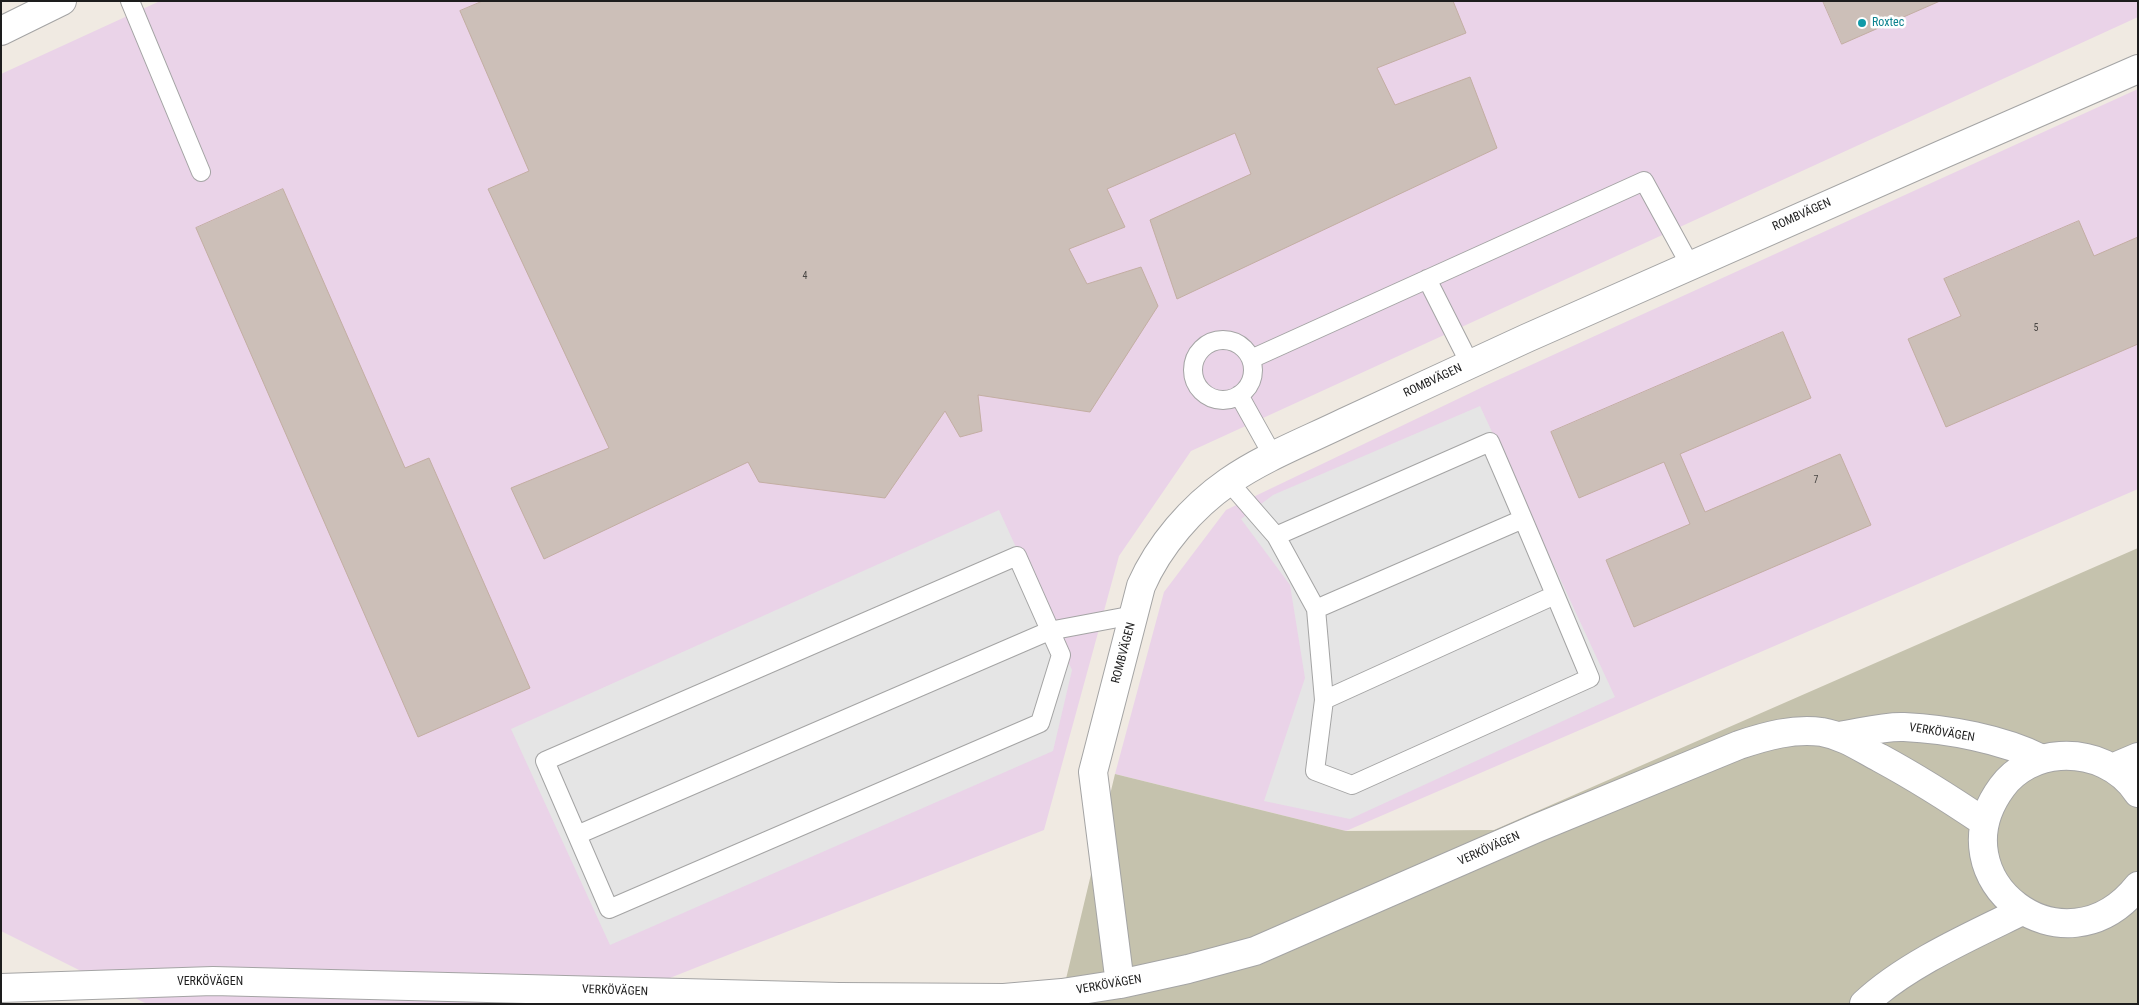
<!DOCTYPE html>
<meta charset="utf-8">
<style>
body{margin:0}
#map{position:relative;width:2139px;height:1005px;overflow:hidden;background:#f0eae2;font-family:"Roboto Condensed",sans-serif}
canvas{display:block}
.frame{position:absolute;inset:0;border:2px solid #1d1d1d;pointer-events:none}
</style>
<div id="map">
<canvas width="2139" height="1005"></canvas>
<div class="frame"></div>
</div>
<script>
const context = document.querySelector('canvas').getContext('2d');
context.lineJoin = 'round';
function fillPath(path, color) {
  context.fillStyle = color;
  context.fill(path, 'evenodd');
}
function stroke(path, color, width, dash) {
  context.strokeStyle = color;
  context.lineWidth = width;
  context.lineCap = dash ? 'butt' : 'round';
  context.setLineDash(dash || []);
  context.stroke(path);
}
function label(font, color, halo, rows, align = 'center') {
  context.font = font + ' "Roboto Condensed",sans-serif';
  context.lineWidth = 5;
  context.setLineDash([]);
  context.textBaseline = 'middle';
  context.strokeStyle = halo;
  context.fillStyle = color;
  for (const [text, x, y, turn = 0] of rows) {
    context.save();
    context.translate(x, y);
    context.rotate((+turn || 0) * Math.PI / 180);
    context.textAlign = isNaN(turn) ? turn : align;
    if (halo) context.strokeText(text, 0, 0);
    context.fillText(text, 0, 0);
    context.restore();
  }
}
const industrial = new Path2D(`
 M 160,1 L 2138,1 L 2138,17 L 1191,451 L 1119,556 L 1044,830 L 604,1004 L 147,1004 L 1,931 L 1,74 Z
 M 2138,89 L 2138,489 L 1346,831 L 1115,774 L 1164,592 L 1226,510 L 1487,385 Z`);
const construction = new Path2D(`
 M 2138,548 L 2138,1004 L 1060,1004 L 1115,774 L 1346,831 L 1494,830 Z`);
const parking = new Path2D(`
 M 1480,406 L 1615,697 L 1350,819 L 1264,801 L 1305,678 L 1290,585 L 1241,519 L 1273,495 Z
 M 999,510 L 1072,670 L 1053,751 L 610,945 L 511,729 Z`);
const building = new Path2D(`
 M 483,1 L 1453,1 L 1466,33 L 1377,68 L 1395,105 L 1470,77 L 1497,148 L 1177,299 L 1150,220 L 1251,174 L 1235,133 L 1107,189 L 1125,227 L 1069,249 L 1087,284 L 1141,267 L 1158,306 L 1090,412 L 978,395 L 982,431 L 960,437 L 945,411 L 885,498 L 759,482 L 748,462 L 544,559 L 511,488 L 609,448 L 488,189 L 529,171 L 460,11 Z
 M 1823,1 L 1940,1 L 1842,44 Z
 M 283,189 L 405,468 L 429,458 L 530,688 L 418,737 L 196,228 Z
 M 2079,221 L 2094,256 L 2138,237 L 2138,344 L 1946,427 L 1908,339 L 1961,316 L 1944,279 Z
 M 1783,332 L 1811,398 L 1680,454 L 1705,512 L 1840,454 L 1871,525 L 1634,627 L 1606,560 L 1690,524 L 1664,462 L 1579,498 L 1551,432 Z`);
const service = new Path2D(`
 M 130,1 L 201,172
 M 1427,279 L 1470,364
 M1193 370a30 30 0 1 1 60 0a30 30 0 1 1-60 0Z
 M 1251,359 L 1644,181 L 1690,265
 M 1239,395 L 1273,456
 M 1229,482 L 1276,536
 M 1017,556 L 1061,655 L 1040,723 L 609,909 L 545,761 Z
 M 1316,609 L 1276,536 L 1490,442 C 1524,520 1557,599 1590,678 L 1352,785 L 1315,771 L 1324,700 L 1555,595
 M 1324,700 L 1316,609 L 1523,519
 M 577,835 L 1049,631 L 1134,615`);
const minor = new Path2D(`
 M 1,31 L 62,1
 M 1839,736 C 1860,733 1883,726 1904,727 C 1947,729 2003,739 2042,759
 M 2112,768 L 2138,757
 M 2138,793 C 2121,767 2091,754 2060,756 C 2038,757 2015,769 2002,787 C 1934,879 2064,979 2138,886
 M 1120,984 L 1093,772 L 1141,586 C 1159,545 1192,507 1228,482 C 1264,457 1306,441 1345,422 C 1406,394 1466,366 1527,338 C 1729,247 1934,158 2138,69
 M 1,988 L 213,981 L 839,997 L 1004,998 L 1062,993 L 1120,984 L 1188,969 L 1255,951 L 1537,828 L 1739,745 C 1766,736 1794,728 1822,732 C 1844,736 1861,748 1880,758 C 1917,778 1950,799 1984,822
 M 1864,1004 C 1905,965 1971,936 2022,911`);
const markers = [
 [1862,23,5,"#0f9aa8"]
];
const numberNames = [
 ["4",805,276],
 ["5",2036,328],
 ["7",1816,480]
];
const cultureNames = [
 ["Roxtec",1872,23]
];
const streetNames = [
 ["ROMBVÄGEN",1802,215,-24],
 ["ROMBVÄGEN",1433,381,-25],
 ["ROMBVÄGEN",1124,653,-75],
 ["VERKÖVÄGEN",1942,733,9],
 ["VERKÖVÄGEN",1489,849,-24],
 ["VERKÖVÄGEN",210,982],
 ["VERKÖVÄGEN",1109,985,-10],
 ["VERKÖVÄGEN",615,991,2]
];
fillPath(industrial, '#ead3e8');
fillPath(construction, '#c5c2ad');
fillPath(parking, '#e5e5e5');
fillPath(building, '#ccbfb8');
stroke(building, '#c3aea3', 1);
stroke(service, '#a4a4a4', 20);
stroke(minor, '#a4a4a4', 30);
stroke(service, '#fff', 18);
stroke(minor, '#fff', 28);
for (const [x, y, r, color] of markers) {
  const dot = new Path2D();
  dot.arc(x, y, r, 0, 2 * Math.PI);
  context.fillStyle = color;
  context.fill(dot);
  stroke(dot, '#fff', 2);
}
label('10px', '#494644', null, numberNames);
label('12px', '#0d838f', '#fff', cultureNames, 'left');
label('12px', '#1d1d1d', '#fff', streetNames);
</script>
